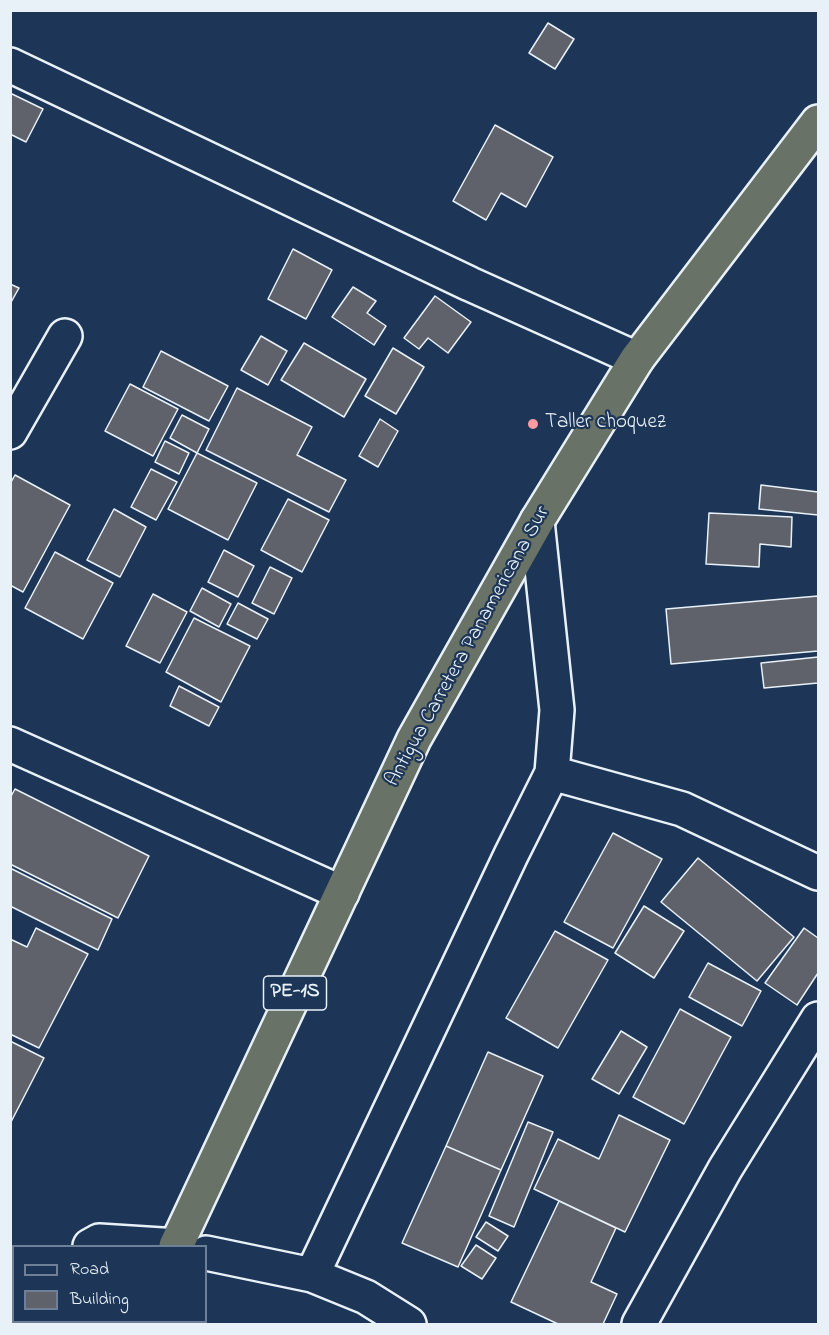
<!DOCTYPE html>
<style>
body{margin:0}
#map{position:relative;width:829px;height:1335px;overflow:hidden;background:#1d3557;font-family:"Indie Flower",sans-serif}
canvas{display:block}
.frame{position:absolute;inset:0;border:12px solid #e8f1f8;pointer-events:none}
.legend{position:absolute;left:12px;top:1245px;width:195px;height:78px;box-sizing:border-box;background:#1d3557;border:2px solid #6e8097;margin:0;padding:8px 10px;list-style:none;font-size:18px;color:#e8f1f8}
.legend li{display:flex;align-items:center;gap:12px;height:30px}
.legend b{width:30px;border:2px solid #6e8097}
</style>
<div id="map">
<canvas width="829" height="1335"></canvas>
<div class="frame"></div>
<ul class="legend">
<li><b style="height:8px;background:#1d3557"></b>Road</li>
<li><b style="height:16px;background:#5f626a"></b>Building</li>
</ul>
</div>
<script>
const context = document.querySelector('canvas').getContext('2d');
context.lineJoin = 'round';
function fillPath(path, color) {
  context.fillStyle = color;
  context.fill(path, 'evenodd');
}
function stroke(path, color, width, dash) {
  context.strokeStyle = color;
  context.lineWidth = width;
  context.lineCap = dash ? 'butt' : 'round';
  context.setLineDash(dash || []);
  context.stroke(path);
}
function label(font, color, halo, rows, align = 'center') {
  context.font = font + ' "Indie Flower",sans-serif';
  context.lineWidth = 4.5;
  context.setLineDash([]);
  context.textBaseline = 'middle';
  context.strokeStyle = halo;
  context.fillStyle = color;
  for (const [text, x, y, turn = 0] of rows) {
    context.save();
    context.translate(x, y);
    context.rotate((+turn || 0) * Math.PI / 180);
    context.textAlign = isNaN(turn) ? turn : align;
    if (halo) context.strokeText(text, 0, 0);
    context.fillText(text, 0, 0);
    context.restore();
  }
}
const building = new Path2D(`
 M 548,23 L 574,39 L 555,69 L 529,53 Z
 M 10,93 L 43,109 L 26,142 L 10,134 Z
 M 495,125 L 553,157 L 526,207 L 501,193 L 486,220 L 453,201 Z
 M 293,249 L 332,270 L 306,319 L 268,299 Z
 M 10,284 L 19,288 L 10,304 Z
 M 353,287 L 376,301 L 367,313 L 386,326 L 374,345 L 332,317 Z
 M 435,296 L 471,322 L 448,353 L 428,338 L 419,349 L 404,338 Z
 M 261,336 L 287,351 L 268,385 L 241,370 Z
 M 304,343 L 366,379 L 344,417 L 281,380 Z
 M 393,348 L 424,367 L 396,414 L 365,396 Z
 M 161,351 L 228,386 L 209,421 L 143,387 Z
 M 130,384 L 178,409 L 153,456 L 105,431 Z
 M 237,388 L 312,427 L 297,455 L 346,480 L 329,512 L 206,450 Z
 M 182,415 L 209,429 L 197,453 L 170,438 Z
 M 380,419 L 398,431 L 378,467 L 359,456 Z
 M 165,441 L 189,453 L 179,474 L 155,462 Z
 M 197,453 L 257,483 L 228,540 L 168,509 Z
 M 151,469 L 177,482 L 156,520 L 131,507 Z
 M 15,475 L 70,505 L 23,592 L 10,585 L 10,484 Z
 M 761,485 L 818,492 L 818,515 L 759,509 Z
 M 288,499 L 329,520 L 302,572 L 261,550 Z
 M 114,509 L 146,527 L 120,577 L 87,560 Z
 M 709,513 L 792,517 L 791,547 L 760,544 L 759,567 L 706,564 Z
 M 224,550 L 254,566 L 238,597 L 208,582 Z
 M 55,552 L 113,583 L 83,639 L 25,608 Z
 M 270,567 L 292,578 L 274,614 L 252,603 Z
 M 202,588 L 231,604 L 219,627 L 190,611 Z
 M 153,594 L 187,612 L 160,663 L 126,646 Z
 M 818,596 L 818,651 L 671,664 L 666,609 Z
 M 238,603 L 268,619 L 257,639 L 227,624 Z
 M 194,618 L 250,646 L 221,702 L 166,672 Z
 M 818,657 L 818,683 L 764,688 L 761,663 Z
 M 179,686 L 219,707 L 209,726 L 170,706 Z
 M 15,789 L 149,856 L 118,918 L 10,864 L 10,798 Z
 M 613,833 L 662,859 L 613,948 L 564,922 Z
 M 698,858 L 794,937 L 757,981 L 661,902 Z
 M 10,868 L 112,919 L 98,950 L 10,906 Z
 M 644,906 L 684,931 L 654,978 L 615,953 Z
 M 36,928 L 88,954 L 39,1048 L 10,1034 L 10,939 L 27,947 Z
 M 804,928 L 818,938 L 818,973 L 797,1005 L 765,983 Z
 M 555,931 L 608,960 L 558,1048 L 506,1018 Z
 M 708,963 L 761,991 L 742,1026 L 689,997 Z
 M 680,1009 L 731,1037 L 684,1124 L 633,1097 Z
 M 621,1031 L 647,1047 L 619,1094 L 592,1079 Z
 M 10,1041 L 44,1058 L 11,1122 L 10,1122 Z
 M 488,1052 L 543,1076 L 501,1170 L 446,1146 Z
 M 619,1115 L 670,1140 L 625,1232 L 534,1189 L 558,1139 L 599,1159 Z
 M 528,1122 L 553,1132 L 514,1227 L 489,1216 Z
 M 446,1146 L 501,1170 L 458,1267 L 402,1243 Z
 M 559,1201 L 616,1228 L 591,1282 L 617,1294 L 603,1324 L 558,1324 L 511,1302 Z
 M 486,1222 L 508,1236 L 498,1251 L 476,1237 Z
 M 476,1245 L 496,1258 L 482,1279 L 461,1266 Z`);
const minor = new Path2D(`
 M 10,65 L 470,284 L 637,359
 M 10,432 L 65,336
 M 10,744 L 342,893
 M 552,773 L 682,809 L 818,873
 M 90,1246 L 99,1241 L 178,1246
 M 206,1253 L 312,1275 L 366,1297 L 409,1324
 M 312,1275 L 511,855 L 552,773 L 557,710 L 537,521
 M 10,1320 L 14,1316
 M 639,1324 L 725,1169 L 818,1019`);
const highway = new Path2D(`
 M 176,1246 L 414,739 L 537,521 L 637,359 L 818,122
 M 139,1324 L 141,1322`);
const markers = [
 [533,424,6,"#ff9aa2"]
];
const shields = [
 [295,993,63]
];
const shieldNames = [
 ["PE-1S",295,993]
];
const poiNames = [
 ["Taller choquez",545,424]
];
const streetNames = [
 ["Antigua Carretera Panamericana Sur",469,647,-61]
];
fillPath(building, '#5f626a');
stroke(building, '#e8f1f8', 1.5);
stroke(minor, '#e8f1f8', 38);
stroke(highway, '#e8f1f8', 38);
stroke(minor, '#1d3557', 33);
stroke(highway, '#697266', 33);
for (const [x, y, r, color] of markers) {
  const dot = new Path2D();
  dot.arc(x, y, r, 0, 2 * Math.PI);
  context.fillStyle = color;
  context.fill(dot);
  stroke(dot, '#1d3557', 2);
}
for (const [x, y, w] of shields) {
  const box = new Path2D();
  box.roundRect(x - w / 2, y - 17, w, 34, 4.5);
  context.fillStyle = '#1d3557';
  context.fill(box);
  stroke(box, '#e8f1f8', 1.5);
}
label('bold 20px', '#e8f1f8', null, shieldNames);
label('21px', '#e8f1f8', '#1d3557', poiNames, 'left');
label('21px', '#e8f1f8', '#1d3557', streetNames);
</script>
